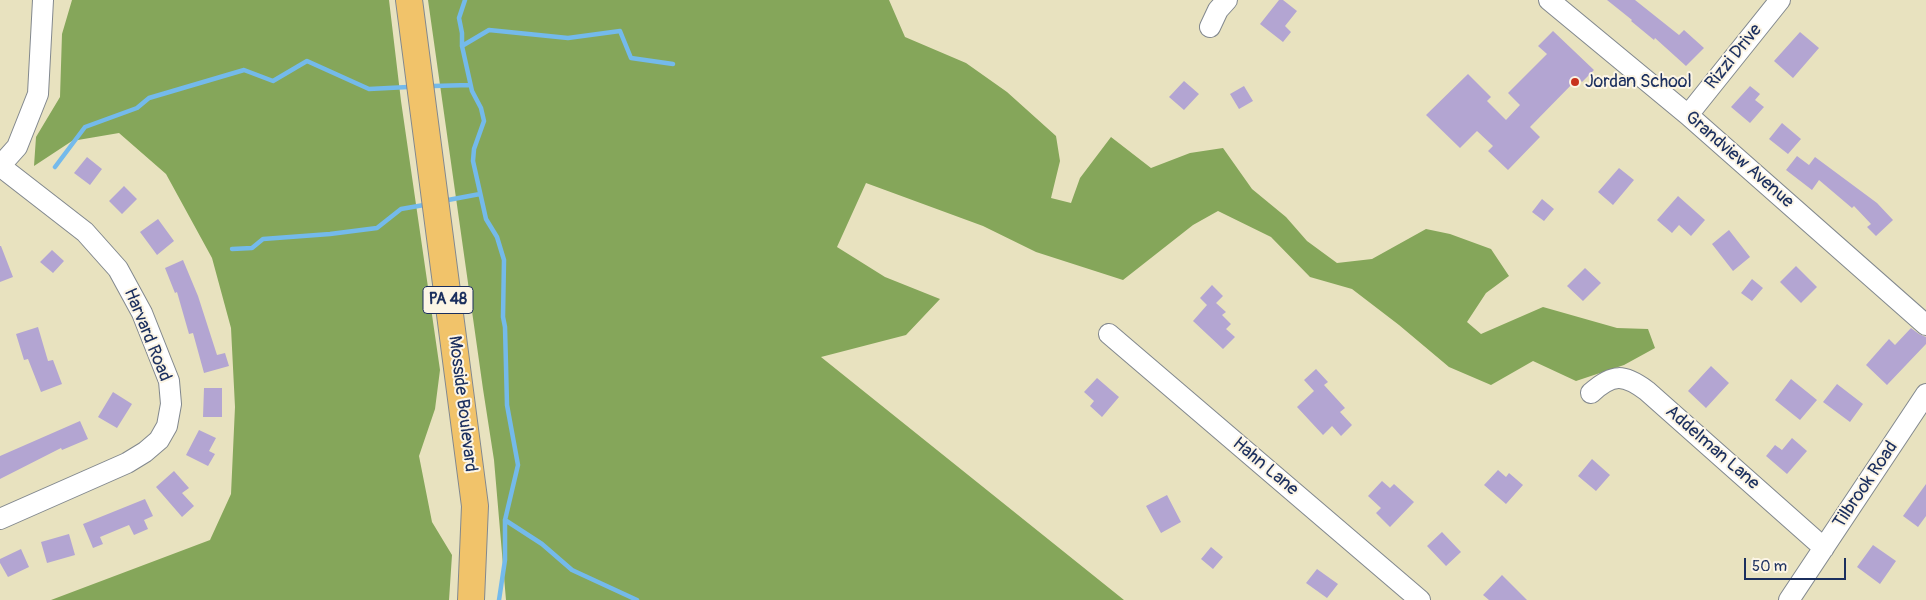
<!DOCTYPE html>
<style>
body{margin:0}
#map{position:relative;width:1926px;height:600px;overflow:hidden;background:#e8e2bf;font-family:Pangolin,sans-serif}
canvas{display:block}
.scale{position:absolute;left:1744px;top:558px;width:102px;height:22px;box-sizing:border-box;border:2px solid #1b2f5e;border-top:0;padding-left:6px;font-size:15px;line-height:18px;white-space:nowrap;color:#1b2f5e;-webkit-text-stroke:4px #fcf5e5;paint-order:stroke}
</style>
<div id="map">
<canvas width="1926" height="600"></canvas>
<div class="scale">50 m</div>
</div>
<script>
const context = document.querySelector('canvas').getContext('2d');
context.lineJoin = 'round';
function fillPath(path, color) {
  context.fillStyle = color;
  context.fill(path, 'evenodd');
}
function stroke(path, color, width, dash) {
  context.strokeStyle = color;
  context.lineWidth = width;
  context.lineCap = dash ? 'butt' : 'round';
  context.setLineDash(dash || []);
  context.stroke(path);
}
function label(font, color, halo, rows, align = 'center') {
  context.font = font + ' Pangolin,sans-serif';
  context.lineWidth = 4;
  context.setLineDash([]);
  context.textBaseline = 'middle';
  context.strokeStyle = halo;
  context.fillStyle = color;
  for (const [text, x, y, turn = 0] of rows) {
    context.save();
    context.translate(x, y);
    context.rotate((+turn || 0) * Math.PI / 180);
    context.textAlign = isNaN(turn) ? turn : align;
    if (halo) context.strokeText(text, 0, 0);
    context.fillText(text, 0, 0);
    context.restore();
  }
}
const forest = new Path2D(`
 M 72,0 L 389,0 L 401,101 L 440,370 L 435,409 L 419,456 L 432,522 L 452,555 L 449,600 L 51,600 L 210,540 L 231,494 L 235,407 L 231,328 L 212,258 L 166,174 L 119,133 L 72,141 L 34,166 L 36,137 L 60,97 L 62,34 Z
 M 428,0 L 889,0 L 905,37 L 966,63 L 1007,92 L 1056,136 L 1060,161 L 1051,198 L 1071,203 L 1080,178 L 1111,137 L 1151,168 L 1190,153 L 1223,148 L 1252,189 L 1286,217 L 1307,241 L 1337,263 L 1372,259 L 1426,229 L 1450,234 L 1491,249 L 1509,276 L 1486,293 L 1467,322 L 1481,334 L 1543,307 L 1617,328 L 1648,329 L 1655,348 L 1624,365 L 1576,381 L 1533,361 L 1491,385 L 1449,367 L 1399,325 L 1352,289 L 1310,277 L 1271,237 L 1218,211 L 1193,225 L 1123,280 L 1036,252 L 983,226 L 866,183 L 837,247 L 885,277 L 940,299 L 906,335 L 821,357 L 1124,600 L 506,600 L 494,460 L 483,389 Z`);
const stream = new Path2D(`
 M 465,0 L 459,18 L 462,33 L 462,46 L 472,91 L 481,108 L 484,121 L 474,149 L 473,161 L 486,219 L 497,237 L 504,260 L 503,317 L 505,327 L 507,405 L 518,465 L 505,520 L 505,560 L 499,600
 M 462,46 L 489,30 L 568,38 L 620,31 L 631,58 L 673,64
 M 433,86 L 470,85
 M 55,167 L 85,127 L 137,108 L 149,98 L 244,70 L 273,81 L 307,61 L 369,89 L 408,87
 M 448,200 L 480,194
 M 232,249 L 252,248 L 263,239 L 330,234 L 377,228 L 401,209 L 424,205
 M 505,520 L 542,544 L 572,570 L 637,600`);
const building = new Path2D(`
 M 1279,0 L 1283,0 L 1297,11 L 1285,26 L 1291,32 L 1283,42 L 1260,24 Z
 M 1607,0 L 1635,0 L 1679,35 L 1684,30 L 1704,48 L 1686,66 L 1655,38 L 1654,40 L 1631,21 L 1632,20 Z
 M 1553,31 L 1594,70 L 1582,82 L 1578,78 L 1530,127 L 1540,137 L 1508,170 L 1488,151 L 1493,146 L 1477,131 L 1460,148 L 1426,115 L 1468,74 L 1491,97 L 1487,101 L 1506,120 L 1520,105 L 1508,93 L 1547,54 L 1538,46 Z
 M 1800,32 L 1819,48 L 1793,78 L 1774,61 Z
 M 1184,81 L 1199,94 L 1184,110 L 1169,97 Z
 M 1244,86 L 1253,101 L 1239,109 L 1230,94 Z
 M 1750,86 L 1760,94 L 1755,100 L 1764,107 L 1750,123 L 1731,107 Z
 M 1782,123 L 1801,139 L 1788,154 L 1769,139 Z
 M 1797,156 L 1809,165 L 1815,157 L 1877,203 L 1893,220 L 1876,236 L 1867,227 L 1871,224 L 1854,206 L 1852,208 L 1819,180 L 1812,190 L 1786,170 Z
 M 87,157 L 102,169 L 90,185 L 74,173 Z
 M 1619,168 L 1634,180 L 1613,205 L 1598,192 Z
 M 124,186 L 137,199 L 122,214 L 109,201 Z
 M 1678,196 L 1705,220 L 1691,236 L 1679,225 L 1672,233 L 1657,220 Z
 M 1542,199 L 1554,209 L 1544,221 L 1532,212 Z
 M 158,219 L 174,241 L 157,255 L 140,232 Z
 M 1729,230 L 1750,257 L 1733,271 L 1712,244 Z
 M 0,246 L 1,246 L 13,277 L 0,282 Z
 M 52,250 L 64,261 L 53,273 L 40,262 Z
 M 183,260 L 198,296 L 217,355 L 225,353 L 229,366 L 204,373 L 193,333 L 189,334 L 177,292 L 175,293 L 165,268 Z
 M 1796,266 L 1817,287 L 1801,303 L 1780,282 Z
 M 1585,268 L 1601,283 L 1583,301 L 1567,286 Z
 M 1752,279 L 1763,288 L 1752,301 L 1741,293 Z
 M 1212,285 L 1223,296 L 1216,303 L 1226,312 L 1222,315 L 1231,324 L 1226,329 L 1235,337 L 1223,349 L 1193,321 L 1207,305 L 1200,298 Z
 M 38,327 L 48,361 L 53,360 L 62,384 L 41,392 L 28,359 L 24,360 L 16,334 Z
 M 1911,328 L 1919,334 L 1926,337 L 1926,344 L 1887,385 L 1866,365 L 1889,339 L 1895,345 Z
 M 1711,366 L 1729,383 L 1706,408 L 1688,391 Z
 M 1316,369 L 1328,382 L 1324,385 L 1345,408 L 1340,412 L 1352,425 L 1341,436 L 1332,426 L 1323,435 L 1297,407 L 1314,391 L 1304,380 Z
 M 1097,378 L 1119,397 L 1102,417 L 1090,406 L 1094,401 L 1084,392 Z
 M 1791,379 L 1817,400 L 1800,420 L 1775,400 Z
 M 1837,384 L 1863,404 L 1850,422 L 1823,402 Z
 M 204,388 L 222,388 L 222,417 L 203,417 Z
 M 113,392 L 132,404 L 117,428 L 98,417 Z
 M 80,421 L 88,439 L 62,450 L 61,448 L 0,479 L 0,456 Z
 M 199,430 L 216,438 L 209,451 L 215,454 L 208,466 L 186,455 Z
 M 1792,438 L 1807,451 L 1787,474 L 1766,456 L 1775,445 L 1782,450 Z
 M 1592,459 L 1610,475 L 1596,491 L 1578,476 Z
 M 1498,470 L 1506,477 L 1509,473 L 1523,485 L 1506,504 L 1484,485 Z
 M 174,471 L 189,488 L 182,493 L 194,506 L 182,517 L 156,487 Z
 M 1382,481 L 1390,488 L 1394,484 L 1414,502 L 1390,527 L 1376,513 L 1381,508 L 1368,496 Z
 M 1926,484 L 1926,516 L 1918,527 L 1903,516 Z
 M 1167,495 L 1181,522 L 1161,533 L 1146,506 Z
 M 145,499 L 153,516 L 144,520 L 148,529 L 134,535 L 129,525 L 100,537 L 103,544 L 93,548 L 83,524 Z
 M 1442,532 L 1461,552 L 1446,566 L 1427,546 Z
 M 69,534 L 75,555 L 47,563 L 41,542 Z
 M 1873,545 L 1896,561 L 1880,584 L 1857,567 Z
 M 1211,547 L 1223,557 L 1213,569 L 1201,559 Z
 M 21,549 L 29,567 L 8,577 L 0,563 L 0,559 Z
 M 1317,569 L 1338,584 L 1327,598 L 1306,583 Z
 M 1502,575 L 1527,600 L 1489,600 L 1483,595 Z`);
const minor = new Path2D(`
 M 1549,0 L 1688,115 L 1926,325
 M 1210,27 L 1218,10 L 1227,0
 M 1688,115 L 1780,0
 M 0,166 L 85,232 L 118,269 L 142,313 L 169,381 L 171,404 L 167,426 L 159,440 L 145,452 L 127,463 L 0,519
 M 0,166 L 17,147 L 38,94 L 43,0
 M 1109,334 L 1420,600
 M 1591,393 C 1613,373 1624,374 1647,391 L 1824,548
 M 1789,600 L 1926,394`);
const major = new Path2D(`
 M 409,0 L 475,506 L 471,600`);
const markers = [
 [1575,82,5,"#c8321e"]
];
const shields = [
 [448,300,50]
];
const shieldNames = [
 ["PA 48",448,300]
];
const streetNames = [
 ["Rizzi Drive",1734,57,-51],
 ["Grandview Avenue",1739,160,41],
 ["Harvard Road",147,335,68],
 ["Mosside Boulevard",462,404,83],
 ["Addelman Lane",1712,448,41],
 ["Hahn Lane",1265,467,40],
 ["Tilbrook Road",1866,485,-56]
];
const poiNames = [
 ["Jordan School",1585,82]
];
fillPath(forest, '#85a65a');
stroke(stream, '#74baeb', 4.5);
fillPath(building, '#b3a5d2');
stroke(minor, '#82888e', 22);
stroke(major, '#82888e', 28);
stroke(minor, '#fff', 20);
stroke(major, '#f1c36a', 26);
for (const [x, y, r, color] of markers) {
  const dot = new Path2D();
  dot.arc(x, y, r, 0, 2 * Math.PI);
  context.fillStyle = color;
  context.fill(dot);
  stroke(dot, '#fcf5e5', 2);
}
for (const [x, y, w] of shields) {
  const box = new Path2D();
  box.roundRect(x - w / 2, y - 13.5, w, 27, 4);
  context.fillStyle = '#fcf5e5';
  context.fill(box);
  stroke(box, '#1b2f5e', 1);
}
label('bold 16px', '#1b2f5e', null, shieldNames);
label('18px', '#1b2f5e', '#fcf5e5', streetNames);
label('18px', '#1b2f5e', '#fcf5e5', poiNames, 'left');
</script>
